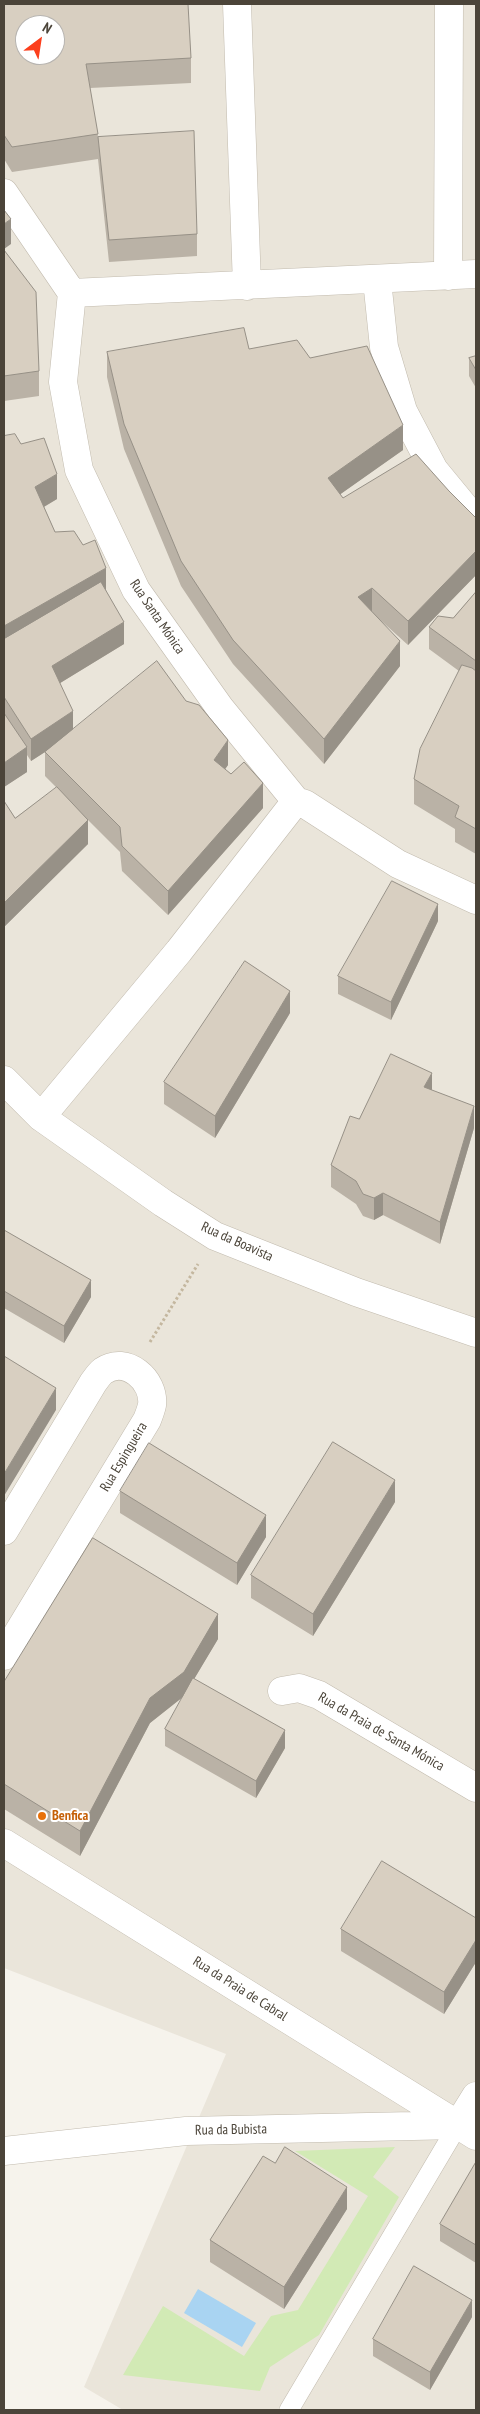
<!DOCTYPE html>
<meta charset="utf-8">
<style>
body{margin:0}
#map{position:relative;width:480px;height:2414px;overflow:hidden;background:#f6f3ec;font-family:"PT Sans Narrow",sans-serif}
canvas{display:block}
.frame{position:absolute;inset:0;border:5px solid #4b4439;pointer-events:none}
.north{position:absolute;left:15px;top:15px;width:50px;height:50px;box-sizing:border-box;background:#fff;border:1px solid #b7b4b0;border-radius:50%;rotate:31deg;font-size:14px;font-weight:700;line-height:20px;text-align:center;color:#4b4439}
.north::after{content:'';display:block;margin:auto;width:18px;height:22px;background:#fc3f1d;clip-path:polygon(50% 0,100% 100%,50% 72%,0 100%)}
</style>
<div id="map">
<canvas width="480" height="2414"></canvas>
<div class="frame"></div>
<div class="north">N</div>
</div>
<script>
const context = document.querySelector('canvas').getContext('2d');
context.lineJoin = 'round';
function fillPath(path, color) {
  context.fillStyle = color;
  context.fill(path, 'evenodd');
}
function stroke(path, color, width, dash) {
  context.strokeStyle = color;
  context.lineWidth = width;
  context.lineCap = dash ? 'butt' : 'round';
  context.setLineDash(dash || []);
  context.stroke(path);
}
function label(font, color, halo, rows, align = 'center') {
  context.font = font + ' "PT Sans Narrow",sans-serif';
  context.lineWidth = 4;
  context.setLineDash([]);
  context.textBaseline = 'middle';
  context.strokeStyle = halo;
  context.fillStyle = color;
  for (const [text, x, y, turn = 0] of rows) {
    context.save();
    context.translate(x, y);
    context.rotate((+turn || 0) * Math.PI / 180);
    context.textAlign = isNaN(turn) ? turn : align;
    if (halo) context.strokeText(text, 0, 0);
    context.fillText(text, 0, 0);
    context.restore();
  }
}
const residential = new Path2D(`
 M 4,4 L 476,4 L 476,2410 L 123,2410 L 84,2387 L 226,2054 L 4,1968 ZM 25,25 L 55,25 L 55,55 L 25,55 Z`);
const green = new Path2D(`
 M 395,2147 L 373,2177 L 399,2197 L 319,2335 L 270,2367 L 260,2391 L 123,2375 L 163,2306 L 244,2356 L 271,2316 L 298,2310 L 368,2196 L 295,2151 Z`);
const water = new Path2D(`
 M 198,2289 L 256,2323 L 242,2347 L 184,2313 Z`);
const path = new Path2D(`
 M 150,1342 L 198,1264`);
const lane = new Path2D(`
 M 289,2410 L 458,2125`);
const street = new Path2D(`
 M 237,4 L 247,286
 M 4,193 L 72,293 L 63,382 L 79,470 L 136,590 L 220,708 L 296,801 L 305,804 L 398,864 L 476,900
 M 448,276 L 449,4
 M 377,280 L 384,347 L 403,411 L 434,470 L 476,521
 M 72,293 L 476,274
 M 4,1080 L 41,1117 L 163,1203 L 215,1236 L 356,1292 L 476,1333
 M 41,1117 L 179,951 L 296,801
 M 4,1531 L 93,1383 C 96,1379 99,1374 103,1371 C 126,1355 155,1380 152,1405 C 151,1410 149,1415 147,1420 L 4,1656
 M 282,1691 L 299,1688 L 319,1695 L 476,1788
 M 4,1843 L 476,2136
 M 4,2151 L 186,2131 L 458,2125 L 476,2096`);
const wall = new Path2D(`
 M 4,4 L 191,58 L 191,83 L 90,88 L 98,137 L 197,234 L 197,256 L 109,262 L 98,159 L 12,172 L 4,159 Z
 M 4,250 L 39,371 L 39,396 L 4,401 Z
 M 249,349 L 310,358 L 403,450 L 340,494 L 343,498 L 449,491 L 476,518 L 476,575 L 408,645 L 378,618 L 400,666 L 324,764 L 233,664 L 181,586 L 124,449 L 107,377 L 107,352 Z
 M 476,356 L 476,388 L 469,376 L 469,358 Z
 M 4,436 L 21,444 L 57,499 L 44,507 L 55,532 L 106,590 L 124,644 L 60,683 L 73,729 L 228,765 L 225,769 L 263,808 L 168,915 L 122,871 L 120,852 L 88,820 L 88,844 L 4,927 L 4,801 L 15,818 L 57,788 L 45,776 L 45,752 L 31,761 L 27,755 L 27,772 L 4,787 Z
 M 476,592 L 476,854 L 455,842 L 455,829 L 414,804 L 414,779 L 459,671 L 429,649 L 429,627 L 453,618 Z
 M 438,921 L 391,1020 L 338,994 L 338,976 Z
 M 290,1013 L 215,1138 L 164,1104 L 164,1082 Z
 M 432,1090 L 474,1128 L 440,1244 L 383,1215 L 374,1220 L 363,1216 L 356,1204 L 331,1187 L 331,1165 L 359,1119 Z
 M 4,1230 L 91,1297 L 64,1343 L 4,1308 Z
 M 120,1491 L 266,1537 L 237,1585 L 120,1513 Z
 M 395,1502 L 313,1636 L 251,1598 L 251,1575 Z
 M 218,1639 L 194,1679 L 285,1748 L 256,1798 L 165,1746 L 165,1729 L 183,1697 L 150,1723 L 80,1856 L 4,1809 L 4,1682 Z
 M 476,1918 L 476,1962 L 444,2014 L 341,1951 L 341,1929 Z
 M 476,2162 L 476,2263 L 440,2241 L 440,2224 Z
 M 347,2209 L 284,2309 L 210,2262 L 210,2240 Z
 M 472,2317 L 430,2390 L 373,2356 L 373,2339 Z`);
const shadedWall = new Path2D(`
 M 11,219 L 11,244 L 4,249 L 4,224 Z
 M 403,425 L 403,450 L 328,503 L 328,478 Z
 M 57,474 L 57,499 L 35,512 L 35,487 Z
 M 476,551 L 476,575 L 408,645 L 408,621 Z
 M 106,568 L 106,593 L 4,650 L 4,626 Z
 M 372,588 L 372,613 L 358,597 Z
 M 124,622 L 124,644 L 52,688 L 52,666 Z
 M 400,641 L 400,666 L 324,764 L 324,739 Z
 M 73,711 L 73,734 L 31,761 L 31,739 Z
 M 228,740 L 228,765 L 214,785 L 214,760 Z
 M 27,747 L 27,772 L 4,787 L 4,763 Z
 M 263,783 L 263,808 L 168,915 L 168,891 Z
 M 88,820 L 88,844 L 4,927 L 4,903 Z
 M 438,904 L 438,921 L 391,1020 L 391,1002 Z
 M 290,991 L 290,1013 L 215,1138 L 215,1116 Z
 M 432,1073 L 432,1095 L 424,1087 Z
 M 474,1106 L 474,1128 L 440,1244 L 440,1222 Z
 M 383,1193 L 383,1215 L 374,1220 L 374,1198 Z
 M 91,1280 L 91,1297 L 64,1343 L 64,1326 Z
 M 56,1388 L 56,1410 L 4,1496 L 4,1474 Z
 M 395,1480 L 395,1502 L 313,1636 L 313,1614 Z
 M 266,1515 L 266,1537 L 237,1585 L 237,1563 Z
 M 218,1614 L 218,1639 L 184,1696 L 150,1723 L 80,1856 L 80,1831 L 150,1698 Z
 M 285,1730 L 285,1748 L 256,1798 L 256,1781 Z
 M 476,1940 L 476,1962 L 444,2014 L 444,1992 Z
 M 347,2187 L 347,2209 L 284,2309 L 284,2287 Z
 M 472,2300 L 472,2317 L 430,2390 L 430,2372 Z`);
const building = new Path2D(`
 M 4,4 L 188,4 L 191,58 L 86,64 L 98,134 L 12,147 L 4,135 ZM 25,25 L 55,25 L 55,55 L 25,55 Z
 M 194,131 L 197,234 L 109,240 L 98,137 Z
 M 4,210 L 11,219 L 4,224 Z
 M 4,250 L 36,292 L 39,371 L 4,376 Z
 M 244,328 L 249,349 L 297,340 L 310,358 L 367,346 L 403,425 L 328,478 L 343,498 L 416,454 L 449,491 L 476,518 L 476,551 L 408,621 L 372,588 L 358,597 L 400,641 L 324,739 L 233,640 L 181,561 L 124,424 L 107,352 Z
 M 476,356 L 476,370 L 469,358 Z
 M 15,434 L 21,444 L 44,438 L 57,474 L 35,487 L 55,532 L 74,531 L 83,545 L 95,540 L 106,568 L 4,626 L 4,436 Z
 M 101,582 L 124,622 L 52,666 L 73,711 L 31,739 L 4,697 L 4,639 Z
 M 476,592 L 476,661 L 429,627 L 438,616 L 453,618 Z
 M 157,661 L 186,701 L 199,705 L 228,740 L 214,760 L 231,774 L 244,762 L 263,783 L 168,891 L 122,846 L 120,827 L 45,752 Z
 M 462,665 L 472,668 L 476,671 L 476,829 L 455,817 L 459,806 L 414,779 L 420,749 Z
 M 4,713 L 27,747 L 4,763 Z
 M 57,787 L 88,820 L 4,903 L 4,801 L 15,818 Z
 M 392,881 L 438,904 L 391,1002 L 338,976 Z
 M 245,961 L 290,991 L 215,1116 L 164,1082 Z
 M 391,1054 L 432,1073 L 424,1087 L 474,1106 L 440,1222 L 383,1193 L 374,1198 L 363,1194 L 356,1181 L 331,1165 L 350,1116 L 359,1119 Z
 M 4,1230 L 91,1280 L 64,1326 L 4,1291 Z
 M 4,1356 L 56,1388 L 4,1474 Z
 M 333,1442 L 395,1480 L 313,1614 L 251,1575 Z
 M 149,1443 L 266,1515 L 237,1563 L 120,1491 Z
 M 93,1538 L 218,1614 L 184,1672 L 150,1698 L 80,1831 L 4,1784 L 4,1682 Z
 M 193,1678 L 285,1730 L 256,1781 L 165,1729 Z
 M 382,1861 L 476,1918 L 476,1940 L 444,1992 L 341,1929 Z
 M 285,2147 L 347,2187 L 284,2287 L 210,2240 L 263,2156 L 275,2163 Z
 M 476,2162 L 476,2245 L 440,2224 Z
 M 414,2266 L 472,2300 L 430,2372 L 373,2339 Z`);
const markers = [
 [42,1816,5,"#e8710a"]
];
const streetNames = [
 ["Rua Santa Mónica",157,617,56],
 ["Rua da Boavista",237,1242,24],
 ["Rua Espingueira",124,1457,-59],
 ["Rua da Praia de Santa Mónica",381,1732,30],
 ["Rua da Praia de Cabral",240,1989,32],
 ["Rua da Bubista",231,2130,-1]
];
const foodNames = [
 ["Benfica",52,1816]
];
fillPath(residential, '#eae5da');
fillPath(green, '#d2eab5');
fillPath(water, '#a9d4f2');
stroke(lane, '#c2bbae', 20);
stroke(street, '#c2bbae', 29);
stroke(path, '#c4b79f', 3, [2.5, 2.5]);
stroke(lane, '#fff', 19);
stroke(street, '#fff', 28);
fillPath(wall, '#bab2a6');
fillPath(shadedWall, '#979187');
fillPath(building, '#d8cfc1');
stroke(building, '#979187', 1);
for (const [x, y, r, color] of markers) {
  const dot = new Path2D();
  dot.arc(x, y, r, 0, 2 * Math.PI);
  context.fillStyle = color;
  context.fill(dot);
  stroke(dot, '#fff', 2);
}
label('14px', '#4b4439', '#fff', streetNames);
label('bold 14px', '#c56008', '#fff', foodNames, 'left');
</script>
